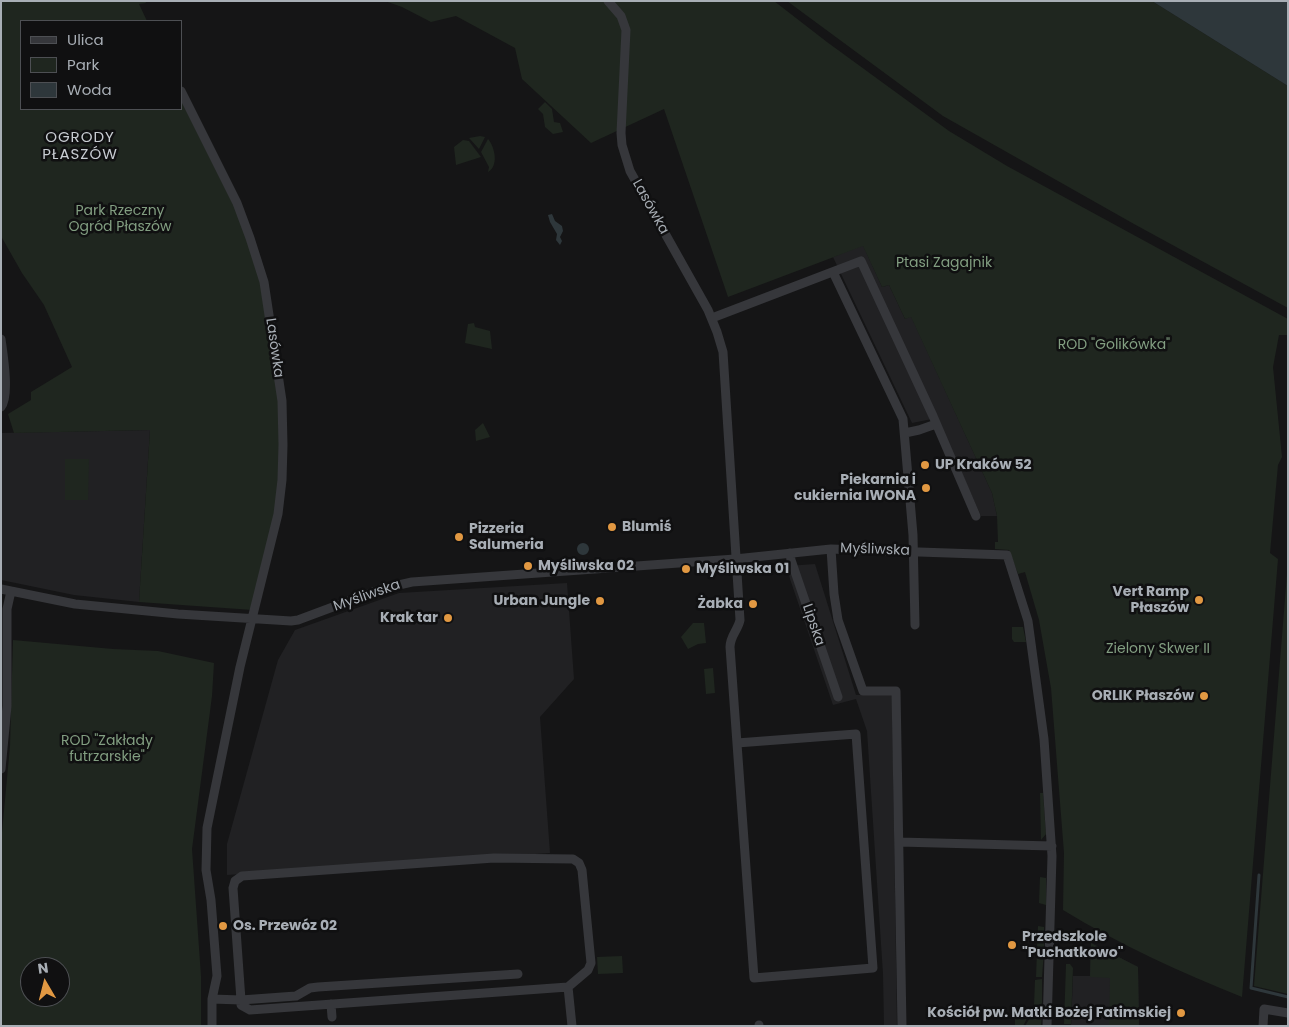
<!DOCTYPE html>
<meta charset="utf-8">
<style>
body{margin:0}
#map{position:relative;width:1289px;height:1027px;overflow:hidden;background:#151516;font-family:Poppins,sans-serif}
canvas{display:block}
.frame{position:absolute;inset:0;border:2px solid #a8aeb5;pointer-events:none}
.legend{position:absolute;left:20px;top:20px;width:162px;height:90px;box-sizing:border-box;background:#101011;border:1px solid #4d4f53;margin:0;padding:6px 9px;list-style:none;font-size:15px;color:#a8aeb5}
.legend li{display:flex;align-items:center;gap:10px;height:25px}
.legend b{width:25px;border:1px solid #4d4f53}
.north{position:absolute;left:20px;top:957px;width:50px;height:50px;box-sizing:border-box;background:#101011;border:1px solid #4d4f53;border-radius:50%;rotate:352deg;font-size:14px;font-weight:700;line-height:20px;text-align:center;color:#a8aeb5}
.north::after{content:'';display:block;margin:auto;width:18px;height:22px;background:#e19842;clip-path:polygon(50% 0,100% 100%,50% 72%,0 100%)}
</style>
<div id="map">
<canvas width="1289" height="1027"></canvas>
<div class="frame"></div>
<ul class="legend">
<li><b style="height:6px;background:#36373b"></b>Ulica</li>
<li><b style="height:14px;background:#1f261f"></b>Park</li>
<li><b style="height:14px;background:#2e373b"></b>Woda</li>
</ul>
<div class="north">N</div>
</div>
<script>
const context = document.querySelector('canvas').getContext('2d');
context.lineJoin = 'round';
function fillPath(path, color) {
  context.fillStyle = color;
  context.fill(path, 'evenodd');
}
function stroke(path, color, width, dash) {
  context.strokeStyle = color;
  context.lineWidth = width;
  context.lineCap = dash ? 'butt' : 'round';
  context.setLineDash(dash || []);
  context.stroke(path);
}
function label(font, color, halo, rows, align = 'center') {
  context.font = font + ' Poppins,sans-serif';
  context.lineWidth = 5;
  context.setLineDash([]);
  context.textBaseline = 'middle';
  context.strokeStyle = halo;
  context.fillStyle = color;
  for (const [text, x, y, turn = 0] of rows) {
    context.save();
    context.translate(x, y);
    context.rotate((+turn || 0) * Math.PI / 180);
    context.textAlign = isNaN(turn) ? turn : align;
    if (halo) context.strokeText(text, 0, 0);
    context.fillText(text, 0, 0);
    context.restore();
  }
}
const built = new Path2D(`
 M 863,245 L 882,287 L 889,285 L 905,319 L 911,316 L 992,493 L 997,516 L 981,516 L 937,418 L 912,423 L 833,257 Z
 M 150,430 L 139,602 L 74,595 L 1,580 L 1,433 Z
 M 815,564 L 856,695 L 892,695 L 897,1026 L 884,1026 L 883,974 L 867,731 L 856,699 L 833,705 L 790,579 L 787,566 Z
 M 567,583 L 574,679 L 540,717 L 550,853 L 227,875 L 227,844 L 278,660 L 295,630 L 399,593 Z
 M 1091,943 L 1138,967 L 1139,1026 L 1071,1026 L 1073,976 L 1090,976 Z`);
const green = new Path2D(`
 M 1,1 L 145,1 L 146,3 L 139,4 L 147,21 L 21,21 L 21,109 L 181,109 L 181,98 L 236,203 L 264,282 L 281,401 L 277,514 L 253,610 L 139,602 L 150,430 L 14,433 L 8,414 L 31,400 L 31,392 L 72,367 L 44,305 L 22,273 L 1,236 Z
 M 385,1 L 774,1 L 827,42 L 949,131 L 1007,166 L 1288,319 L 1288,335 L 1279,335 L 1273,367 L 1282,457 L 1278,465 L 1270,553 L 1278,559 L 1242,997 C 1180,972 1120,945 1063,910 L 1064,853 L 1051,688 L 1039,620 L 1025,572 L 1018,574 L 1009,550 L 995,549 L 995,542 L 998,542 L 997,516 L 992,493 L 911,317 L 905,319 L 889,285 L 882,287 L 863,246 L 728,297 L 664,109 L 591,143 L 522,79 L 515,48 L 456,16 L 431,22 L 402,7 Z
 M 787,1 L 1152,1 L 1288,86 L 1288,308 L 1134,224 L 943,116 Z
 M 545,102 L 552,109 L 554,122 L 560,123 L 563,132 L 553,134 L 545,127 L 543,114 L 538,109 Z
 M 480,136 L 485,137 L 479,149 L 469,138 Z
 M 488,139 C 495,147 499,166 488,172 L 489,167 L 481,152 Z
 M 463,140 L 469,141 L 481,157 L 456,165 L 454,147 Z
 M 474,323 L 475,327 L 490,331 L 492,349 L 465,343 L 468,324 Z
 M 483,423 L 490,437 L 476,441 L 475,430 Z
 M 65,459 L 89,459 L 88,500 L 65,500 Z
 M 1288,561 L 1288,994 L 1254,986 Z
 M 693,623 L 704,623 L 706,643 L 698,644 L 688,649 L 681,637 Z
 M 1012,627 L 1023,627 L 1026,642 L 1014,642 L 1012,639 Z
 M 13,640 L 113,649 L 158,651 L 214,663 L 212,696 L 192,849 L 201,976 L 201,1026 L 1,1026 L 1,843 L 10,746 ZM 30,967 L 60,967 L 60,997 L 30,997 Z
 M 713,668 L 715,693 L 706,694 L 704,669 Z
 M 1040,793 L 1043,793 L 1046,834 L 1041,840 Z
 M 1040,877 L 1046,878 L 1046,905 L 1039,903 Z
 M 1038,926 L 1044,927 L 1044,949 L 1037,948 Z
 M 1091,943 L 1138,967 L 1139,1026 L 1109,1026 L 1110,978 L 1090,977 Z
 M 1044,951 L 1042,977 L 1036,977 L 1037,952 Z
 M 622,956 L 623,973 L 598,974 L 597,957 Z
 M 1066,964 L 1070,964 L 1073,968 L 1071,1024 L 1064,1024 Z
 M 1042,979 L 1042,1003 L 1039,1006 L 1034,1006 L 1035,980 Z
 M 1031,1011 L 1023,1026 L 1015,1026 L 1015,1016 L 1021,1016 L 1021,1012 Z
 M 1034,1011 L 1038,1011 L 1042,1015 L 1041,1026 L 1025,1026 Z`);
const water = new Path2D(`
 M 1152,1 L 1288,1 L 1288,86 Z
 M 552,214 L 555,221 L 562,226 L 563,231 L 560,237 L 562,241 L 560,245 L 556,240 L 557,234 L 550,222 L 548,215 Z
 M577 549a6 6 0 1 1 12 0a6 6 0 1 1-12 0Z`);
const stream = new Path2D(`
 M 1259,875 L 1251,988 L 1288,997`);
const street = new Path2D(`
 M 608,1 L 621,16 L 626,30 L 621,133 L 622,145 L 630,171 L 708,310 L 717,332 L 723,352 L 740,620 C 738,630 730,636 730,647 L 754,978 L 873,968 L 856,734 L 737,743
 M 181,91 L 237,203 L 250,238 L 264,282 L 282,401 L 283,445 L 282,480 L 278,514 L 240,667 L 207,828 L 206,870 L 211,900 L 217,976 L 212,999 L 212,1026
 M 833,272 L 903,419 L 913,535 L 915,625
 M 712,318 L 861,261 L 933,416 L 976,516
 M 1,339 C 3,354 10,396 1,407
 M 905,433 L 919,430 L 936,424
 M 831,549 L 834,594 L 838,620 L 863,691 L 896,691 L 902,1026
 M 790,553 L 791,560 L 838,697
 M 1,589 L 75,604 L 178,614 L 291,621 L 298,620 L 381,589 L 412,582 L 735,559 L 831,549 L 1007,555 L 1028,621 L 1044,739 L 1052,856 L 1047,1026
 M 1,769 L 7,706 L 7,609 L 11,591
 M 899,842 L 1052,846
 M 568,987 L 572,1026
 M 212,999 L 241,1000 L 241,1005 L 250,1010 L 568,987 L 588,970 L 591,963 L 582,870 L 579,863 L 573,859 L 494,858 L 242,876 L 235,881 L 233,888 L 241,1000 L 296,996 L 310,988 L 318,987 L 518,974
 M 331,1004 L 332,1017
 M 759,1025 L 759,1026
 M 1263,1026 L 1264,1009 L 1288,1013`);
const markers = [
 [925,465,5,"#e19842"],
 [926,488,5,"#e19842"],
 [612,527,5,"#e19842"],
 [459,537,5,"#e19842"],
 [528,566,5,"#e19842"],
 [686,569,5,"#e19842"],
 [1199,600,5,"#e19842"],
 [600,601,5,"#e19842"],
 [753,604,5,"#e19842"],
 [448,618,5,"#e19842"],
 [1204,696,5,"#e19842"],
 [223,926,5,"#e19842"],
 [1012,945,5,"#e19842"],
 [1181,1013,5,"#e19842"]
];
const streetNames = [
 ["Lasówka",650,207,61],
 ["Lasówka",274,348,82],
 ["Myśliwska",875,550,2],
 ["Myśliwska",367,596,-19],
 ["Lipska",813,625,71]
];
const parkNames = [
 ["Park Rzeczny",120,211],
 ["Ogród Płaszów",120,227],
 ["Ptasi Zagajnik",944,263],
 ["ROD \"Golikówka\"",1114,345],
 ["Zielony Skwer II",1158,649],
 ["ROD \"Zakłady",107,741],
 ["futrzarskie\"",107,757]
];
const poiNames = [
 ["UP Kraków 52",935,465],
 ["Piekarnia i",916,480,"right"],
 ["cukiernia IWONA",916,496,"right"],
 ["Blumiś",622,527],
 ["Pizzeria",469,529],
 ["Salumeria",469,545],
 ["Myśliwska 02",538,566],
 ["Myśliwska 01",696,569],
 ["Vert Ramp",1189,592,"right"],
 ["Płaszów",1189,608,"right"],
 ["Urban Jungle",590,601,"right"],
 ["Żabka",743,604,"right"],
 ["Krak tar",438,618,"right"],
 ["ORLIK Płaszów",1194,696,"right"],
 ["Os. Przewóz 02",233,926],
 ["Przedszkole",1022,937],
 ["\"Puchatkowo\"",1022,953],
 ["Kościół pw. Matki Bożej Fatimskiej",1171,1013,"right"]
];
const neighbourhoodNames = [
 ["OGRODY",80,138],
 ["PŁASZÓW",80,155]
];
fillPath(built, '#212123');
fillPath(green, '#1f261f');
fillPath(water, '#2e373b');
stroke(stream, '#2e373b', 3);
stroke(street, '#36373b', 9);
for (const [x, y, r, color] of markers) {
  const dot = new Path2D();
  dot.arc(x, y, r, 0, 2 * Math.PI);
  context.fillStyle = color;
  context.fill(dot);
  stroke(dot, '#101011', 2);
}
label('14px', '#a8aeb5', '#101011', streetNames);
label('14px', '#829e81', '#101011', parkNames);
label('bold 14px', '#a8aeb5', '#101011', poiNames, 'left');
context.letterSpacing = '1px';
label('15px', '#c8ccd2', '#101011', neighbourhoodNames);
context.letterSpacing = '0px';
</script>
